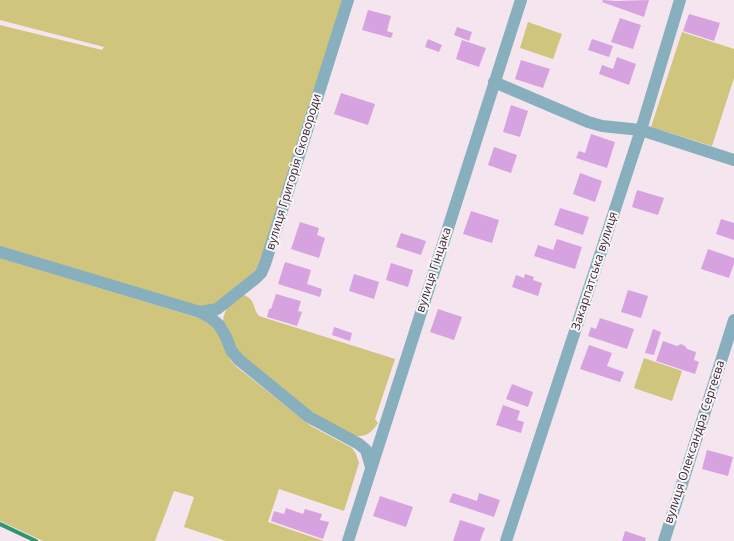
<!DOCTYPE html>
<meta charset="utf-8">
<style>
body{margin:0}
canvas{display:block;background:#f5e5ee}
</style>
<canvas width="734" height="541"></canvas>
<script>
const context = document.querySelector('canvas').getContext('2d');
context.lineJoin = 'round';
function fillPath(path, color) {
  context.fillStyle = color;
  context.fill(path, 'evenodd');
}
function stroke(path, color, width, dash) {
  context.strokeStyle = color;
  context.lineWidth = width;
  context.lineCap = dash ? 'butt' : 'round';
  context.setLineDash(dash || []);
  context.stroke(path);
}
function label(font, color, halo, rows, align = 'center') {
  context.font = font + ' "Open Sans",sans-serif';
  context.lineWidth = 4;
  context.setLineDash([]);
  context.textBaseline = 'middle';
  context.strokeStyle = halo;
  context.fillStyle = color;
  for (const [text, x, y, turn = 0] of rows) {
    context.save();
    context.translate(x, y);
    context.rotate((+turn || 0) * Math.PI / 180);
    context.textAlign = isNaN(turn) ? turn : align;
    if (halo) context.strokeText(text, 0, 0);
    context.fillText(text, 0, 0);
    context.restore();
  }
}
const green = new Path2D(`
 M 0,0 L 342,0 L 261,260 L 256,269 L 250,276 L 218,303 L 199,307 L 0,247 L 0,25 L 102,50 L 104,47 L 0,20 Z
 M 528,22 L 562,34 L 553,59 L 520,48 Z
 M 682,32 L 734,49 L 734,78 L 712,146 L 651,127 Z
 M 0,258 L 199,318 L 208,323 L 214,328 L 220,337 L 231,361 L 238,368 L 311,426 L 352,448 L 356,454 L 359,463 L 344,511 L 279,489 L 268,522 L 324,541 L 226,541 L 184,527 L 194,497 L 174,491 L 155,541 L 43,541 L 0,521 Z
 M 244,295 C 256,300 252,307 259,316 L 395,359 L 375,419 L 378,423 C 371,433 367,437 355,436 L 322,420 L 239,353 L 223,321 C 225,306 232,302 244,295 Z
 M 644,358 L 682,371 L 672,401 L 634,388 Z`);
const stream = new Path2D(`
 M 0,524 L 36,541`);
const building = new Path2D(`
 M 603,0 L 616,1 L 649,0 L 644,17 L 602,2 Z
 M 368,10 L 391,16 L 387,31 L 393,33 L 391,38 L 362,30 Z
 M 689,14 L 720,23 L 714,41 L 683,31 Z
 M 620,18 L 641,25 L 633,49 L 611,42 Z
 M 457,27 L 472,32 L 469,41 L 454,35 Z
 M 428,39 L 442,45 L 439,52 L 425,47 Z
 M 592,39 L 613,46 L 609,57 L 588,50 Z
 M 462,40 L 486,48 L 479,67 L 456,59 Z
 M 617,57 L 636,64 L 629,85 L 599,74 L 602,65 L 613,69 Z
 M 521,60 L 550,69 L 543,88 L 515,79 Z
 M 341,93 L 375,104 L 368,125 L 334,114 Z
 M 511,105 L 528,111 L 520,137 L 503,132 Z
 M 591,134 L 615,142 L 607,168 L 576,158 L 579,151 L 585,153 Z
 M 494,147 L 517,155 L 511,173 L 488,165 Z
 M 580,173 L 602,181 L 595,202 L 573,194 Z
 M 637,190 L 664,198 L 658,215 L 632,207 Z
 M 560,208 L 589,217 L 583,235 L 554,225 Z
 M 471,211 L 499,220 L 492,243 L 463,234 Z
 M 721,219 L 734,223 L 734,240 L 716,234 Z
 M 300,222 L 319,228 L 317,235 L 325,238 L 319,258 L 291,249 Z
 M 401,233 L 426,241 L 421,255 L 396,247 Z
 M 557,239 L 582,247 L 575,269 L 534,256 L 538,245 L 553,250 Z
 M 708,249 L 734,258 L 734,263 L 729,278 L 701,269 Z
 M 285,262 L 311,270 L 307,284 L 322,289 L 320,297 L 278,284 Z
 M 391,263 L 413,270 L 408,287 L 386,280 Z
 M 354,274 L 379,282 L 374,299 L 349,291 Z
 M 525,274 L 534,277 L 533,280 L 542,283 L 538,296 L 512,287 L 516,275 L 524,278 Z
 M 628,290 L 648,296 L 641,318 L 621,312 Z
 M 276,294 L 301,301 L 298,311 L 302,312 L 297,326 L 267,317 L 269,309 L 271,309 Z
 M 438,309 L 462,317 L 454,340 L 430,332 Z
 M 600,318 L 634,329 L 627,349 L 588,336 L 591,327 L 596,329 Z
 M 334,327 L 352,333 L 350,341 L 332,335 Z
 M 653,329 L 661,332 L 654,355 L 645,353 Z
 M 663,341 L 677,346 L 681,344 L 685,346 L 687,349 L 696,352 L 694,360 L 699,362 L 695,374 L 656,361 Z
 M 589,345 L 612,353 L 607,366 L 624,372 L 620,382 L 580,369 Z
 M 512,384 L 533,392 L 528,407 L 506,399 Z
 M 503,405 L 520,411 L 517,420 L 524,422 L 521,433 L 496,425 Z
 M 707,450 L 733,457 L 728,476 L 702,469 Z
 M 453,493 L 477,501 L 479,493 L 500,500 L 494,517 L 449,502 Z
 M 380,496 L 413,507 L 406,527 L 373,516 Z
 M 286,508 L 303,514 L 305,509 L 322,514 L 320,520 L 329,522 L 323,539 L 271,521 L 274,511 L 284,514 Z
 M 460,520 L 485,528 L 480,541 L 453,541 Z
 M 625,531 L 646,538 L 645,541 L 622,541 Z`);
const street = new Path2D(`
 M 494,82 L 588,122 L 602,126 L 641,130 L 734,160
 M 0,252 L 200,312 L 211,318 L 219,325 L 226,337 L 231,350 L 238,359 L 309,417 L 359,444 L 366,450 L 371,467
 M 200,312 L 217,309 L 256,278 L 261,273 L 265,264 L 348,0
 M 348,541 L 521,0
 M 506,541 L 641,130 L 680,0
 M 664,541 L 734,320`);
const streetNames = [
 ["вулиця Григорія Сковороди",294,172,-73],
 ["вулиця Гінцака",434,270,-72],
 ["Закарпатська вулиця",595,271,-72],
 ["вулиця Олександра Сергеєва",695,442,-72]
];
fillPath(green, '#cfc57c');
stroke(stream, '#2e956f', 4);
fillPath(building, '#d7a2e0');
stroke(street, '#88afbd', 12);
label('12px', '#3b1f31', '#f8f8f8', streetNames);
</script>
